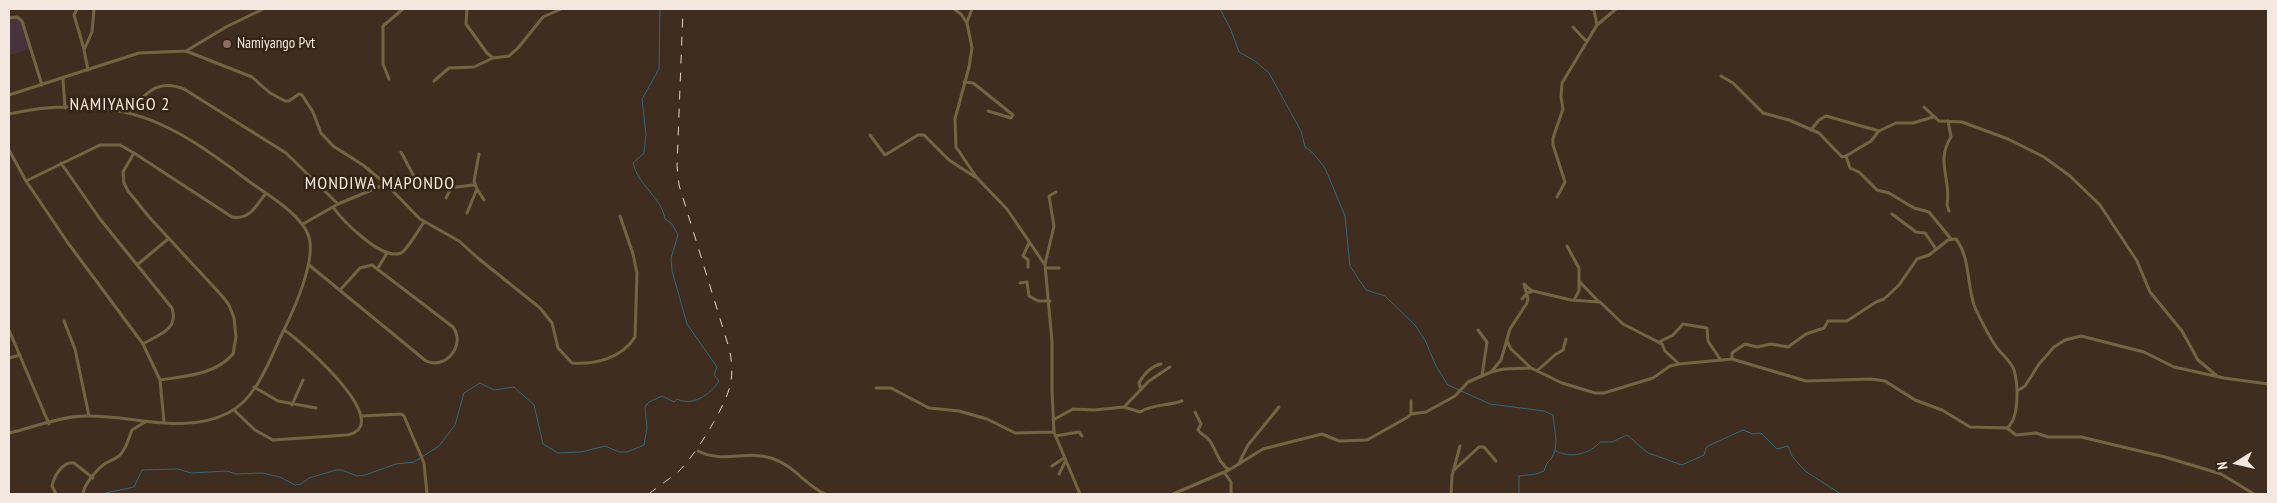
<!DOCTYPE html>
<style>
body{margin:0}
#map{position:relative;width:2277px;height:503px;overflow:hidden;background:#3f2e20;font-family:"PT Sans Narrow",sans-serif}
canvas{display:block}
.frame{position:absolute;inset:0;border:10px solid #f3e8df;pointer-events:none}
.north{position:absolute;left:2212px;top:438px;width:50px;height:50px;-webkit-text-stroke:4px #342416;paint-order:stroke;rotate:260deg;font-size:14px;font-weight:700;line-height:20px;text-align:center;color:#f3e8df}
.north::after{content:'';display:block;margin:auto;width:18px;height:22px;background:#f3e8df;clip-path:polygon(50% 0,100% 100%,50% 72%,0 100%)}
</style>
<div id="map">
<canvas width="2277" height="503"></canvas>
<div class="frame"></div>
<div class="north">N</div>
</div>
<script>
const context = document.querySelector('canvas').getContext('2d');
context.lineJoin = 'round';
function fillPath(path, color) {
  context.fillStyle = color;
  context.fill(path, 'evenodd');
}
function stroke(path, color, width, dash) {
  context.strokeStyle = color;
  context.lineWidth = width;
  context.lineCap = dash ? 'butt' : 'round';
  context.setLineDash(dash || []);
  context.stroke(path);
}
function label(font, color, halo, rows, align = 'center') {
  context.font = font + ' "PT Sans Narrow",sans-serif';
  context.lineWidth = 5;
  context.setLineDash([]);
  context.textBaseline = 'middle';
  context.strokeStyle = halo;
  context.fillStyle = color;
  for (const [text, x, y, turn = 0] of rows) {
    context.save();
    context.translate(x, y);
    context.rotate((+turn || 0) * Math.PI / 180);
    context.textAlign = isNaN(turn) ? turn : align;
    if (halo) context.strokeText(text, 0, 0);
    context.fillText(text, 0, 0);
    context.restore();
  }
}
const education = new Path2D(`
 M 19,14 L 31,49 L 9,55 L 9,17 Z`);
const stream = new Path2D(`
 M 1220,9 L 1231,30 L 1239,52 L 1255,61 L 1269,73 L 1301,131 L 1305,147 L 1313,153 L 1325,168 L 1345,216 L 1350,266 L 1366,290 L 1385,296 L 1415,325 L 1425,340 L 1436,366 L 1448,385 L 1490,404 L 1544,411 L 1553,415 L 1556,440 L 1555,451 L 1551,459 L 1547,463 L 1544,471 L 1536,474 L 1519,476 L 1519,494
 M 1556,451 C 1570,459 1590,454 1600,442 L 1612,442 L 1627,435 L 1648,453 L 1682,465 L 1704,455 L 1706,448 L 1710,445 L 1743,430 L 1753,434 L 1761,433 L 1777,449 L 1788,446 L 1792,456 L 1805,471 L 1841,494
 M 101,494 L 134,487 L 142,470 L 178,469 L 191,473 L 227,471 L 236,474 L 262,473 L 280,477 L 295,485 L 301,484 L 309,478 L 336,470 L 342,470 L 357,476 L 365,475 L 396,464 L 414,462 L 439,446 L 455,425 L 464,393 L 480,383 L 494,390 L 514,387 L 534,405 L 543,444 L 558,453 L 581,452 L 605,446 L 619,452 L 627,452 L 644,445 L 647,428 L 645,407 L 649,402 L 662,396 L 674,402 L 677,399 C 693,407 711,394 719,381 L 714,375 L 717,367 L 687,324 L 684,313 L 672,271 L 671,258 L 678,235 L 672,224 L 665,219 C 662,198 637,184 633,163 L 644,153 L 646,134 L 642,99 L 659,69 L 660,9`);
const street = new Path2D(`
 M 77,9 L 74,15 L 84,49
 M 467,9 L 466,24 L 487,53 L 493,58
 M 954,9 L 961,14 L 967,23 L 972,48 L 969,67 L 955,119 L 956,147 L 977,178 L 1007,209 L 1045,265 L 1052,342 L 1052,391 L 1054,432 L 1080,494
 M 1591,9 L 1594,10 L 1597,25
 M 9,18 L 17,17 L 22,21 L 42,85
 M 967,22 L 972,9
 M 1573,27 L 1587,42
 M 186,51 L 252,77 L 270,93 L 285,101 L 289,101 L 299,94 L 302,95 L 313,112 L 321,133 L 333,146 L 363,165 L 386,184 L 420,219 L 459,241 L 479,259 L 540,308 L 552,323 L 558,348 L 572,363 C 595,365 622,358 635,337 L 637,273 L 633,254 L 620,216
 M 88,70 L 84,50 L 92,32 L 94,9
 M 1721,76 L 1733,83 L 1763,113 L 1789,120 L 1819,133 L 1842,157 L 1846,156 L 1850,168 L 1859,172 L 1877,190 L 1889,193 L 1914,208 L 1929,212 L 1951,239
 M 63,79 L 65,108
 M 389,79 L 383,64 L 383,26 L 403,9
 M 434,81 L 449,68 L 474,67 L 493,58 L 509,56 L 518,48 L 543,17 L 561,9
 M 964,82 L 973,83 L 977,86 L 1013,115
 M 9,95 L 139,53 L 186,51 L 226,27 L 263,9
 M 1924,107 L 1939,121 L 1962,122 L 2008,139 L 2044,157 L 2070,176 L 2100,205 L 2137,261 L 2150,292 L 2182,331 L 2198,360 L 2217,376
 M 988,111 L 1011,118 L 1013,115
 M 127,113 C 146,94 156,78 184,89 L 286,153 L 338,204
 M 9,114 C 57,103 114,103 160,124 C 194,139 224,163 254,185 C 270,196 303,216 309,237 C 316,263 292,314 280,338 C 268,364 255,400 228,413 C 183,436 130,414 84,416 C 62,416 31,428 9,433
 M 1948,121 L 1951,137 C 1935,162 1952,181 1947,205 L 1949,211
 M 1811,130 L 1819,120 L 1826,116 L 1879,131 L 1896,123 L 1913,123 L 1933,117
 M 870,135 L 885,155 L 918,135 L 924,135 L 949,160 L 975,177
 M 9,150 L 26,181 L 68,243 L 143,344 L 160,380 L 164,422
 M 401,152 L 418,184
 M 134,153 L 232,217 C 250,220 256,206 266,193
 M 1846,156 L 1871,141 L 1878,132
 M 61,163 L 100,219 L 172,308 C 179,330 159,334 143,344
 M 26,181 L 100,145 L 120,145 L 134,153 L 123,172 L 124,183 L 128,191 L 150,218 L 223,297 L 229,305 L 234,318 L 236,337 L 233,354 C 215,375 185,376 160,380
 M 477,189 L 474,181 L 479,154
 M 1557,197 L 1565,182 L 1553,145 L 1553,138 L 1563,109 L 1561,97 L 1562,83 L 1597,25 L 1616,9
 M 446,198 L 451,188
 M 333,207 C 343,221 382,261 401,253 C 407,250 419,229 424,222
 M 467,213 L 477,189 L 484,200
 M 1892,214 L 1916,232 L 1925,233 L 1936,249
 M 303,224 L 338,204 L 386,184 L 408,184 L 448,188 L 474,185
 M 1567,246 L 1579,268 L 1579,281 L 1599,302
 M 1045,264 L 1054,226 L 1049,196 L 1056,192
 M 137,265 L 168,239
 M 309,265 L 426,361 C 446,370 466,345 453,327 L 372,265 L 360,268 L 341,289
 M 1028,267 L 1028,260 L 1023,256 L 1029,243
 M 378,268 L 387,253
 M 1046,268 L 1059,268
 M 1020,283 L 1027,282 L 1029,296 L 1038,301 L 1050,301
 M 1575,298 L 1579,291 L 1579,281
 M 1522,299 L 1527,293 L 1533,291 L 1571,300 L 1600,302 L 1623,324 L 1662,344 L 1665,351 L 1679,364
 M 64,321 L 75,349 L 89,416
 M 9,330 L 49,424
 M 1478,330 L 1487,342 L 1482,376
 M 1507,341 L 1511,349 L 1531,368 L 1562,383 L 1595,393 L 1604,393 L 1653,378 L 1670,366 L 1679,364 L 1732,359 L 1806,381 L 1871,379 L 1885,381 L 1915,400 L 1942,410 L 1970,427 L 2007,428 C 2020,418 2018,384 2014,370 C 2011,361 2001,354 1995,345 C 1989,336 1978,315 1974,305 C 1967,284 1970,257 1956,239 L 1948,240 L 1929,255 L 1917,259 L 1899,285 L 1884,299 L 1876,302 L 1847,321 L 1828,321 L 1824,328 L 1806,334 L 1788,347 L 1771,344 L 1757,347 L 1745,344 L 1732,353 L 1732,359
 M 1659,342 L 1673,335 L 1683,324 L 1707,328 L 1708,341 L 1720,359
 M 9,358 L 20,355
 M 1538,370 L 1556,354 L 1563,350 L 1566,339
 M 1492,371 L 1501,360 L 1510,329 L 1527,303 L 1528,299 L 1524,284 L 1532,291
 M 254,387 L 278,401 L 316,408
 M 876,388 L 891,388 L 929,408 L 959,411 L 987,419 L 1015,433 L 1054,432
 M 1141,389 L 1139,383 C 1144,374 1150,366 1161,364
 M 2017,391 L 2025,386 L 2039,364 L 2054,347 L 2065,340 L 2081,336 L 2144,352 L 2174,367 L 2224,378 L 2268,384
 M 292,405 L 303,380
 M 1124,407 L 1149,381 L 1170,367
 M 234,410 L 255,430 L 273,440 L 347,435 C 398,425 299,339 284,330
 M 1195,412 L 1201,424 L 1198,430 C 1201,435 1207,436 1210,441 C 1217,452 1218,462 1229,470
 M 1411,414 L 1426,412 L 1455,396 L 1468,382 L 1491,372 L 1504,369 L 1530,368
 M 362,416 L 401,414 L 404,416 L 424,463 L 427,494
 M 1053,420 L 1073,409 L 1094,410 L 1124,407 L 1140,412 C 1152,404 1168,406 1182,401
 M 2007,428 L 2016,435 L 2036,433 L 2048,437 L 2081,437 L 2165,457 L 2221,474 L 2254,494
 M 1055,436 L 1079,432 L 1082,436
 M 698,451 C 724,464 747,450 771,458 C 794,465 805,485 825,494
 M 1239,463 L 1248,445 L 1279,407
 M 1052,466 L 1064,458
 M 1453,471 L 1479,447 L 1484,447 L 1496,461
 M 1224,472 L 1231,482 L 1231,494
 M 1059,474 L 1065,462
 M 56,494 L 52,486 C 54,476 63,461 74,463 L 93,478
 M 83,494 C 84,484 97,469 106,463 C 111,460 116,459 120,455 C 128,446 128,439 132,430 L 145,422
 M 1173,494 L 1229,470 L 1263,449 L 1322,434 L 1339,441 L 1367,440 L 1408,417 L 1411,414 L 1411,401
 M 1451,494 L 1452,476 L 1460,446`);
const rail = new Path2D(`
 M 649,494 C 658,486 670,479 679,471 C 696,454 724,409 730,386 C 733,373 732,361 729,348 L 679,185 L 677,166 L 683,9`);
const markers = [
 [227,44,5,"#8d6e63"]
];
const poiNames = [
 ["Namiyango Pvt",237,44]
];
const quarterNames = [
 ["NAMIYANGO 2",120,105],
 ["MONDIWA MAPONDO",380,184]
];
fillPath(education, '#46333c');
stroke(stream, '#356978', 1);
stroke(street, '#746542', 3);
stroke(rail, '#e1d5cb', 1, [9, 9]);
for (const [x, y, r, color] of markers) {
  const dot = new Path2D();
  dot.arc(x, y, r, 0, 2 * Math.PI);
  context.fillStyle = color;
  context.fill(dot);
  stroke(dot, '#342416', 2);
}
label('15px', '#f3e8df', '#342416', poiNames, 'left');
context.letterSpacing = '1px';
label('18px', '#f3e8df', '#342416', quarterNames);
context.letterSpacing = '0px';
</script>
